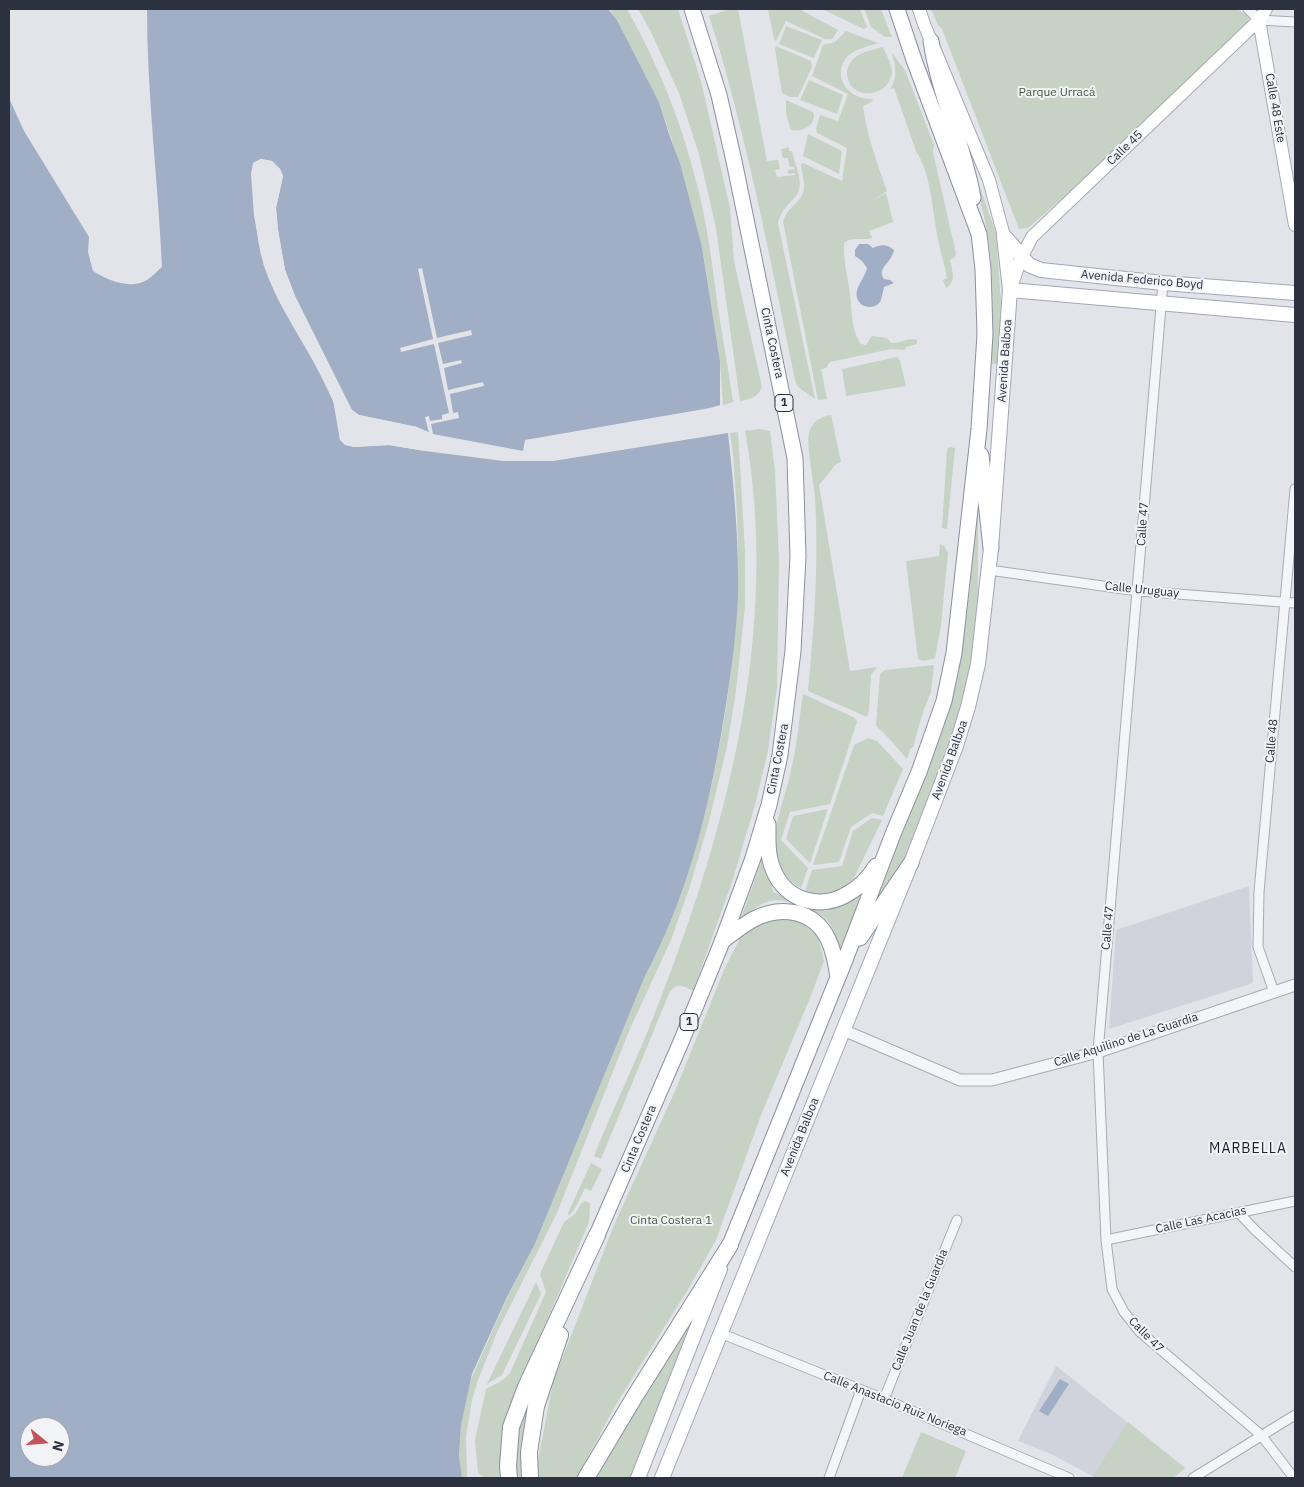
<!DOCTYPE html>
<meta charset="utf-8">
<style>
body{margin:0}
#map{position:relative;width:1304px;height:1487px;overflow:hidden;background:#e2e4e9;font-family:"IBM Plex Sans",sans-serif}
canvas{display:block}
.frame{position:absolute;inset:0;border:10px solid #2c313f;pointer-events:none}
.north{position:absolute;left:20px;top:1417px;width:50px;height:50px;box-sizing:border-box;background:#f1f3f7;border:1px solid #a2a5ad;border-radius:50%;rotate:107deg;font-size:14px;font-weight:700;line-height:20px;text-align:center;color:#2c313f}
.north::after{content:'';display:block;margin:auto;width:18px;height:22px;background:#c25358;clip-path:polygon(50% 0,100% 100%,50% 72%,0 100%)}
</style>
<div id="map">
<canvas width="1304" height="1487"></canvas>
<div class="frame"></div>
<div class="north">N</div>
</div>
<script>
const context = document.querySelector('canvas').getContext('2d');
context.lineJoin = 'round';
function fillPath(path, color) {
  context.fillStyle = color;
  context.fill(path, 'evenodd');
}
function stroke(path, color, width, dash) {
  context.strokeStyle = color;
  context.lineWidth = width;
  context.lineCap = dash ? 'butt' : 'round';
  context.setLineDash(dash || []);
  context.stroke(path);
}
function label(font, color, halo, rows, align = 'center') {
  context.font = font + ' "IBM Plex Sans",sans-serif';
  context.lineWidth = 4;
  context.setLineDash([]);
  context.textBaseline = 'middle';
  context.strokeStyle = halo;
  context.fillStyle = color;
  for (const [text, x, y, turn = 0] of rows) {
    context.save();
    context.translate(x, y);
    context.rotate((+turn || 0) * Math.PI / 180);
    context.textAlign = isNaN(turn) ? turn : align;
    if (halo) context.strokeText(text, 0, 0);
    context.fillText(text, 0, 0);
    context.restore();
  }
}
const built = new Path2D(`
 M 1249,886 L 1253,983 L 1109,1029 L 1116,930 Z
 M 1056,1366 L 1185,1468 L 1173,1478 L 1096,1478 L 1051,1454 L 1018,1441 Z`);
const green = new Path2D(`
 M 609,9 L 627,9 C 658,64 682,123 697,185 C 707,223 712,262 717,301 C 722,334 728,368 733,402 L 723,405 L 720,361 L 703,252 L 683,173 L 659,102 L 617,20 Z
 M 638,9 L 678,9 L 701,81 L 720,164 L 730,208 L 734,261 L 762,387 C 757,398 751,399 740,401 L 716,228 L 699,154 L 679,93 L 650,30 Z
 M 730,9 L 738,9 L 767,161 L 778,160 L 780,169 L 775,170 L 777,177 L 795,175 L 795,173 L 788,174 L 788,170 L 795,169 L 795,168 L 789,166 L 788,158 L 783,158 L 781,149 L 789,147 L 789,151 L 792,151 C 795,165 806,185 795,197 C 786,208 782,209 778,223 L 815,399 L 798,387 L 795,380 C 778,297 762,215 742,134 C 732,94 722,55 709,16 Z
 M 768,9 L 799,9 L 838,30 L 832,39 L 825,39 L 786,21 L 776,41 L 774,39 Z
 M 822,9 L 860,9 L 867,27 L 864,29 Z
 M 864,9 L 881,9 L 892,37 L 885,37 L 871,27 Z
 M 931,9 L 1236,9 L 1247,15 L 1249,19 L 1247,24 L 1179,97 L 1028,228 L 1019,229 L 942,29 L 938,25 Z
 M 786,26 L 822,40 L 814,58 L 779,44 Z
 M 846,31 L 878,43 C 868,46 852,50 846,58 C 831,79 851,100 872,99 L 873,101 L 863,106 C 867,136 877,163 887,191 L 874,200 L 886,193 L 893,222 L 869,231 L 872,238 C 861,241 853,236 844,243 C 843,261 848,277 850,294 C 852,310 851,331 861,344 L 866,345 L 872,336 L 887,338 L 891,343 C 901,344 907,337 917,340 L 917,344 L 906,347 L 905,350 L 891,349 L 830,362 L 826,368 L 821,369 L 827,399 L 818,400 L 783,222 C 787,206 802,203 804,189 C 805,182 802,173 801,165 L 803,163 L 842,181 L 847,148 L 817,133 L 816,129 L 820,115 L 838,121 L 848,94 L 812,76 L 823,45 L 835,42 Z
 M 776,46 L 811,61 L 812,67 L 798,97 L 790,97 L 782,93 L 775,49 Z
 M 883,47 C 886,54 892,64 892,72 C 890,99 846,102 847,71 C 848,65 852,59 857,56 C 865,51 875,49 883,47 Z
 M 891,52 L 905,70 L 934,145 L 933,152 L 956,254 L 954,258 L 950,260 C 952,271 957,281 946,288 L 943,280 L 947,278 C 945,265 940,252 938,239 C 932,211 932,176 916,151 L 894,88 L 890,89 C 898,77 896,66 891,52 Z
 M 809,80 L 843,95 L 837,114 L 800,100 Z
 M 786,100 L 813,112 C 818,124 802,133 791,130 L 786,114 Z
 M 808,134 L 842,151 L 839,174 L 803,156 Z
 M 964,142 L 996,233 L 1001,302 L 998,364 L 990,363 C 991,326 994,288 990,251 C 986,215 974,178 964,142 Z
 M 897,357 L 900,361 L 906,386 L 846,396 L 842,369 Z
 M 831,415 L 841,462 L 836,464 L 819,485 L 850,671 L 877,667 L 871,675 L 869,711 L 867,717 L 808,691 C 814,627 819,562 815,497 C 814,483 806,444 809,433 C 812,421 820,417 831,415 Z
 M 759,429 L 770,431 L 775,472 L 779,559 L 777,688 L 768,751 L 755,805 L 732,882 L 693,991 C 683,986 678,982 670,991 L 601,1159 L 594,1156 C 613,1108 636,1062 655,1013 C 727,830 781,629 745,431 Z
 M 738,432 L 745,551 L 745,606 L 736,691 L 727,746 L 709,821 L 690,886 L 671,940 L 629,1031 L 557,1213 L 497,1332 L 478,1380 L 472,1400 L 466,1436 L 467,1478 L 462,1478 L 459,1458 L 461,1425 L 466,1398 L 472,1377 L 508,1296 L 535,1244 L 645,976 C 678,916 697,849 712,783 C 733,688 742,593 736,497 C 734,475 734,454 730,433 Z
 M 950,447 L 955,448 L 947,529 L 942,528 L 947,449 Z
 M 978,483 L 978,609 L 971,661 L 959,720 L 921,827 L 903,865 L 860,934 L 940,737 L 961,659 L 970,590 Z
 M 940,544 L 944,546 L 948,553 L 941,625 L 935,658 L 924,661 L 918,659 L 906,561 L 939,556 Z
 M 934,665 L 931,692 L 923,712 L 913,747 L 910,749 L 907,759 L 884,733 L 876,726 L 880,674 L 885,670 Z
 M 803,694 L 855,718 L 857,722 L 830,804 L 790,812 L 781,840 L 808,868 L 801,888 C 786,879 775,868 774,849 C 772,829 787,792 791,770 C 797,746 799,720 803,694 Z
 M 868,738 L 877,741 L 903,769 L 883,816 L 872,813 L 851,827 L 839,862 L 813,865 L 854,745 Z
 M 828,809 L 810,863 L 786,839 L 793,816 Z
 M 872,818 L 882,820 L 853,880 L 838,891 L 823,896 L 814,895 L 805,891 L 812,870 L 842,866 L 853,831 Z
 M 764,853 L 773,892 L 796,902 L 826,911 L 845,901 L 871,879 L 839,967 C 837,954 837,938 831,926 C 825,911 784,897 769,901 C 756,905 748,914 739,924 Z
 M 766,917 L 795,918 L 818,936 L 824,961 L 810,998 L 761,1115 L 716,1240 L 687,1291 L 615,1406 L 577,1478 L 538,1478 L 537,1466 L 553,1382 L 614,1225 L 675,1091 L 724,970 L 740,938 Z
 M 591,1163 L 602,1169 L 591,1191 L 585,1188 L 574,1210 L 569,1216 L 568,1213 Z
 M 585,1201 L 590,1203 L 589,1222 L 522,1379 L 503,1478 L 485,1478 L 478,1473 L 475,1440 L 486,1389 L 503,1380 L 510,1373 L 546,1292 L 540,1274 L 564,1222 L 575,1214 L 581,1204 Z
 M 536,1282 L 541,1294 L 502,1375 L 487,1384 Z
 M 712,1284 L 633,1478 L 593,1478 Z
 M 540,1374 L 522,1478 L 516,1478 C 511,1437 524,1410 540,1374 Z
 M 1128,1422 L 1185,1468 L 1173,1478 L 1096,1478 L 1093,1476 Z
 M 921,1432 L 966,1451 L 955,1478 L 902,1478 Z`);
const water = new Path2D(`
 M 147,9 L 608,9 L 617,20 L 659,102 L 670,137 L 680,163 L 688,193 L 702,247 L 720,361 L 720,405 L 710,408 L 525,440 L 523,451 L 433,434 L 417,427 L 359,415 L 352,410 L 295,296 L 285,270 L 278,230 L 276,208 L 283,176 L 280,169 L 272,161 L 261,159 L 253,163 C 254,197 254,233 264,266 C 280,313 313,353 332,399 C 338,411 338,426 340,440 L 353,447 L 389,445 L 425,451 L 503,461 L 553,461 L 728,433 C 734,487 739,542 738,596 C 736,642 729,688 721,735 C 707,817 685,902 645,976 L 535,1244 L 507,1297 L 472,1374 L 461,1425 L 459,1456 L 462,1478 L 9,1478 L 9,98 L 24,131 L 89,237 L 88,252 L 93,271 C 108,280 129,290 147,280 C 152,277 157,271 162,267 C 158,181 147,95 147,9 ZM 30,1427 L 60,1427 L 60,1457 L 30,1457 Z
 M 859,244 L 868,244 L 873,248 C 881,244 888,244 894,250 C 892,263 876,268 884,279 L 890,280 L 894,283 L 884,287 C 883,291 882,298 880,302 C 874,310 860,308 857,298 C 854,288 865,278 867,268 L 862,261 L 855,256 L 855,250 Z
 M 1060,1379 L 1069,1384 L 1048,1416 L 1039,1411 Z`);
const pier = new Path2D(`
 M 261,159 L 272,161 L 280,169 L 283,176 L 276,208 L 278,230 L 285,270 L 295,296 L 346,399 L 352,410 L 359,415 L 417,427 L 418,431 L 358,417 L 350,411 L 343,401 L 293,297 L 283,271 L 275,231 L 273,208 L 280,176 L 278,170 L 271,164 L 261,162 L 255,165 L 254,175 L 257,215 L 267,264 L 281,297 L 316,361 L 335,399 L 339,412 L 342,439 L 347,443 L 354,445 L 389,442 L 424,449 L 425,451 L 389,445 L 353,447 L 345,445 L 340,440 L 333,400 L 314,362 L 278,299 L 264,265 L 254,216 L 251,174 L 253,163 Z
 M 422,268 L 437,338 L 471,330 L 472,335 L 438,343 L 443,364 L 461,360 L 462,363 L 444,368 L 448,390 L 483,382 L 484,386 L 450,394 L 453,413 L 458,412 L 459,418 L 431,424 L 433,434 L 429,433 L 425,417 L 429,416 L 430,421 L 442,419 L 442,415 L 449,413 L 434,344 L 401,352 L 400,348 L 433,339 L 418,269 Z`);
const minor = new Path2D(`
 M 1248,9 L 1259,20 L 1295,22
 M 1163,283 L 1098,1052 L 1106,1240 L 1112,1289 L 1124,1312 L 1140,1332 L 1261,1435 L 1294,1478
 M 989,570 L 1138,591 L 1295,603
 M 1274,992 L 1258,947 L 1259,892 L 1295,489
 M 1239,1213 L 1255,1230 L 1295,1267
 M 1106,1240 L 1295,1201
 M 720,1333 L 884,1399 L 1069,1478
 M 884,1399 L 957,1220
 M 829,1478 L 861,1390
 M 1193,1478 L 1295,1415`);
const tertiary = new Path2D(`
 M 843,1030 L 960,1080 L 992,1080 L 1098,1052 L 1295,985`);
const secondary = new Path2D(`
 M 919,9 L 924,24 L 989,180 L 1004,236
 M 1259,20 L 1295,225
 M 1010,290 L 1021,258 L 1032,237 L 1259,20 L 1266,9`);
const primary = new Path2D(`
 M 1006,238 L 1029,265 L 1041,270 L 1163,283 L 1295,293
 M 1010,290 L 1295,315
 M 638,1478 L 720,1269
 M 662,1478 L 911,863 L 956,746 L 968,707 L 978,664 L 991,548 L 1010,290 L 1004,236`);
const trunk = new Path2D(`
 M 931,41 C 939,95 964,144 973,198
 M 981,455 L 991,548
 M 768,824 C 768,839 767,855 773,869 C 785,901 821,911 849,893 C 860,887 869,877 876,866
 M 860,938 L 911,863
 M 722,941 C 733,933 743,925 754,919 C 781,905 814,910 828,939 C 834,951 836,964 838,977
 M 597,1235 L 681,1042 L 722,942 L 753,858 L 769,805 L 780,755 L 793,651 L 798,556 L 795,458 L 734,161 L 719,95 L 692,9
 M 730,1245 L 845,960 L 893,834 L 919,772 L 944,701 L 954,653 L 979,429 L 985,334 L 983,269 L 979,234 L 914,60 L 897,9`);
const motorway = new Path2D(`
 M 509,1478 L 508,1466 L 511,1427 L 526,1387 L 597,1235
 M 530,1478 L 529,1452 L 536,1406 L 560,1335
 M 586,1478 L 635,1396 L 730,1245`);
const shields = [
 [784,403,18],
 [689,1022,18]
];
const shieldNames = [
 ["1",784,403],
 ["1",689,1022]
];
const parkNames = [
 ["Parque Urracá",1057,93],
 ["Cinta Costera 1",671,1221]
];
const streetNames = [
 ["Calle 48 Este",1275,108,80],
 ["Calle 45",1125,148,-44],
 ["Avenida Federico Boyd",1142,280,5],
 ["Cinta Costera",772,343,78],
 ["Avenida Balboa",1005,361,-86],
 ["Calle 47",1143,524,-86],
 ["Calle Uruguay",1142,590,6],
 ["Calle 48",1272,741,-85],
 ["Cinta Costera",778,759,-79],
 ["Avenida Balboa",950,760,-70],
 ["Calle 47",1108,928,-85],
 ["Calle Aquilino de La Guardia",1126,1040,-18],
 ["Avenida Balboa",800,1137,-68],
 ["Cinta Costera",639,1139,-67],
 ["Calle Las Acacias",1201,1220,-12],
 ["Calle Juan de la Guardia",920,1310,-68],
 ["Calle 47",1146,1335,45],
 ["Calle Anastacio Ruiz Noriega",895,1404,22]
];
const neighbourhoodNames = [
 ["MARBELLA",1248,1149]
];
fillPath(built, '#d0d3db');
fillPath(green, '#c6d2c4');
fillPath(water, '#a0afc6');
fillPath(pier, '#e2e4e9');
stroke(minor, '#a8abb3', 11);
stroke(tertiary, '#a8abb3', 13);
stroke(secondary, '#a8abb3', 14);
stroke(primary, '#a2a7b4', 16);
stroke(trunk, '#8b909e', 17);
stroke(motorway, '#8b909e', 18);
stroke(minor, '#f4f5f8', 9);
stroke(tertiary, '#f4f5f8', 11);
stroke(secondary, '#fff', 12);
stroke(primary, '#fff', 14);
stroke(trunk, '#fff', 15);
stroke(motorway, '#fff', 16);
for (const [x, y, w] of shields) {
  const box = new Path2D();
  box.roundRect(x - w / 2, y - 8.5, w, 17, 4);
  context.fillStyle = '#f1f3f7';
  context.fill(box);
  stroke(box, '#2c313f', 1);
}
label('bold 11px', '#2c313f', null, shieldNames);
label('12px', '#3d5a3a', '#f1f3f7', parkNames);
label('12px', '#2c313f', '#f1f3f7', streetNames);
context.letterSpacing = '1px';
label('14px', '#1e2230', '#f1f3f7', neighbourhoodNames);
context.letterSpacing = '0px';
</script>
